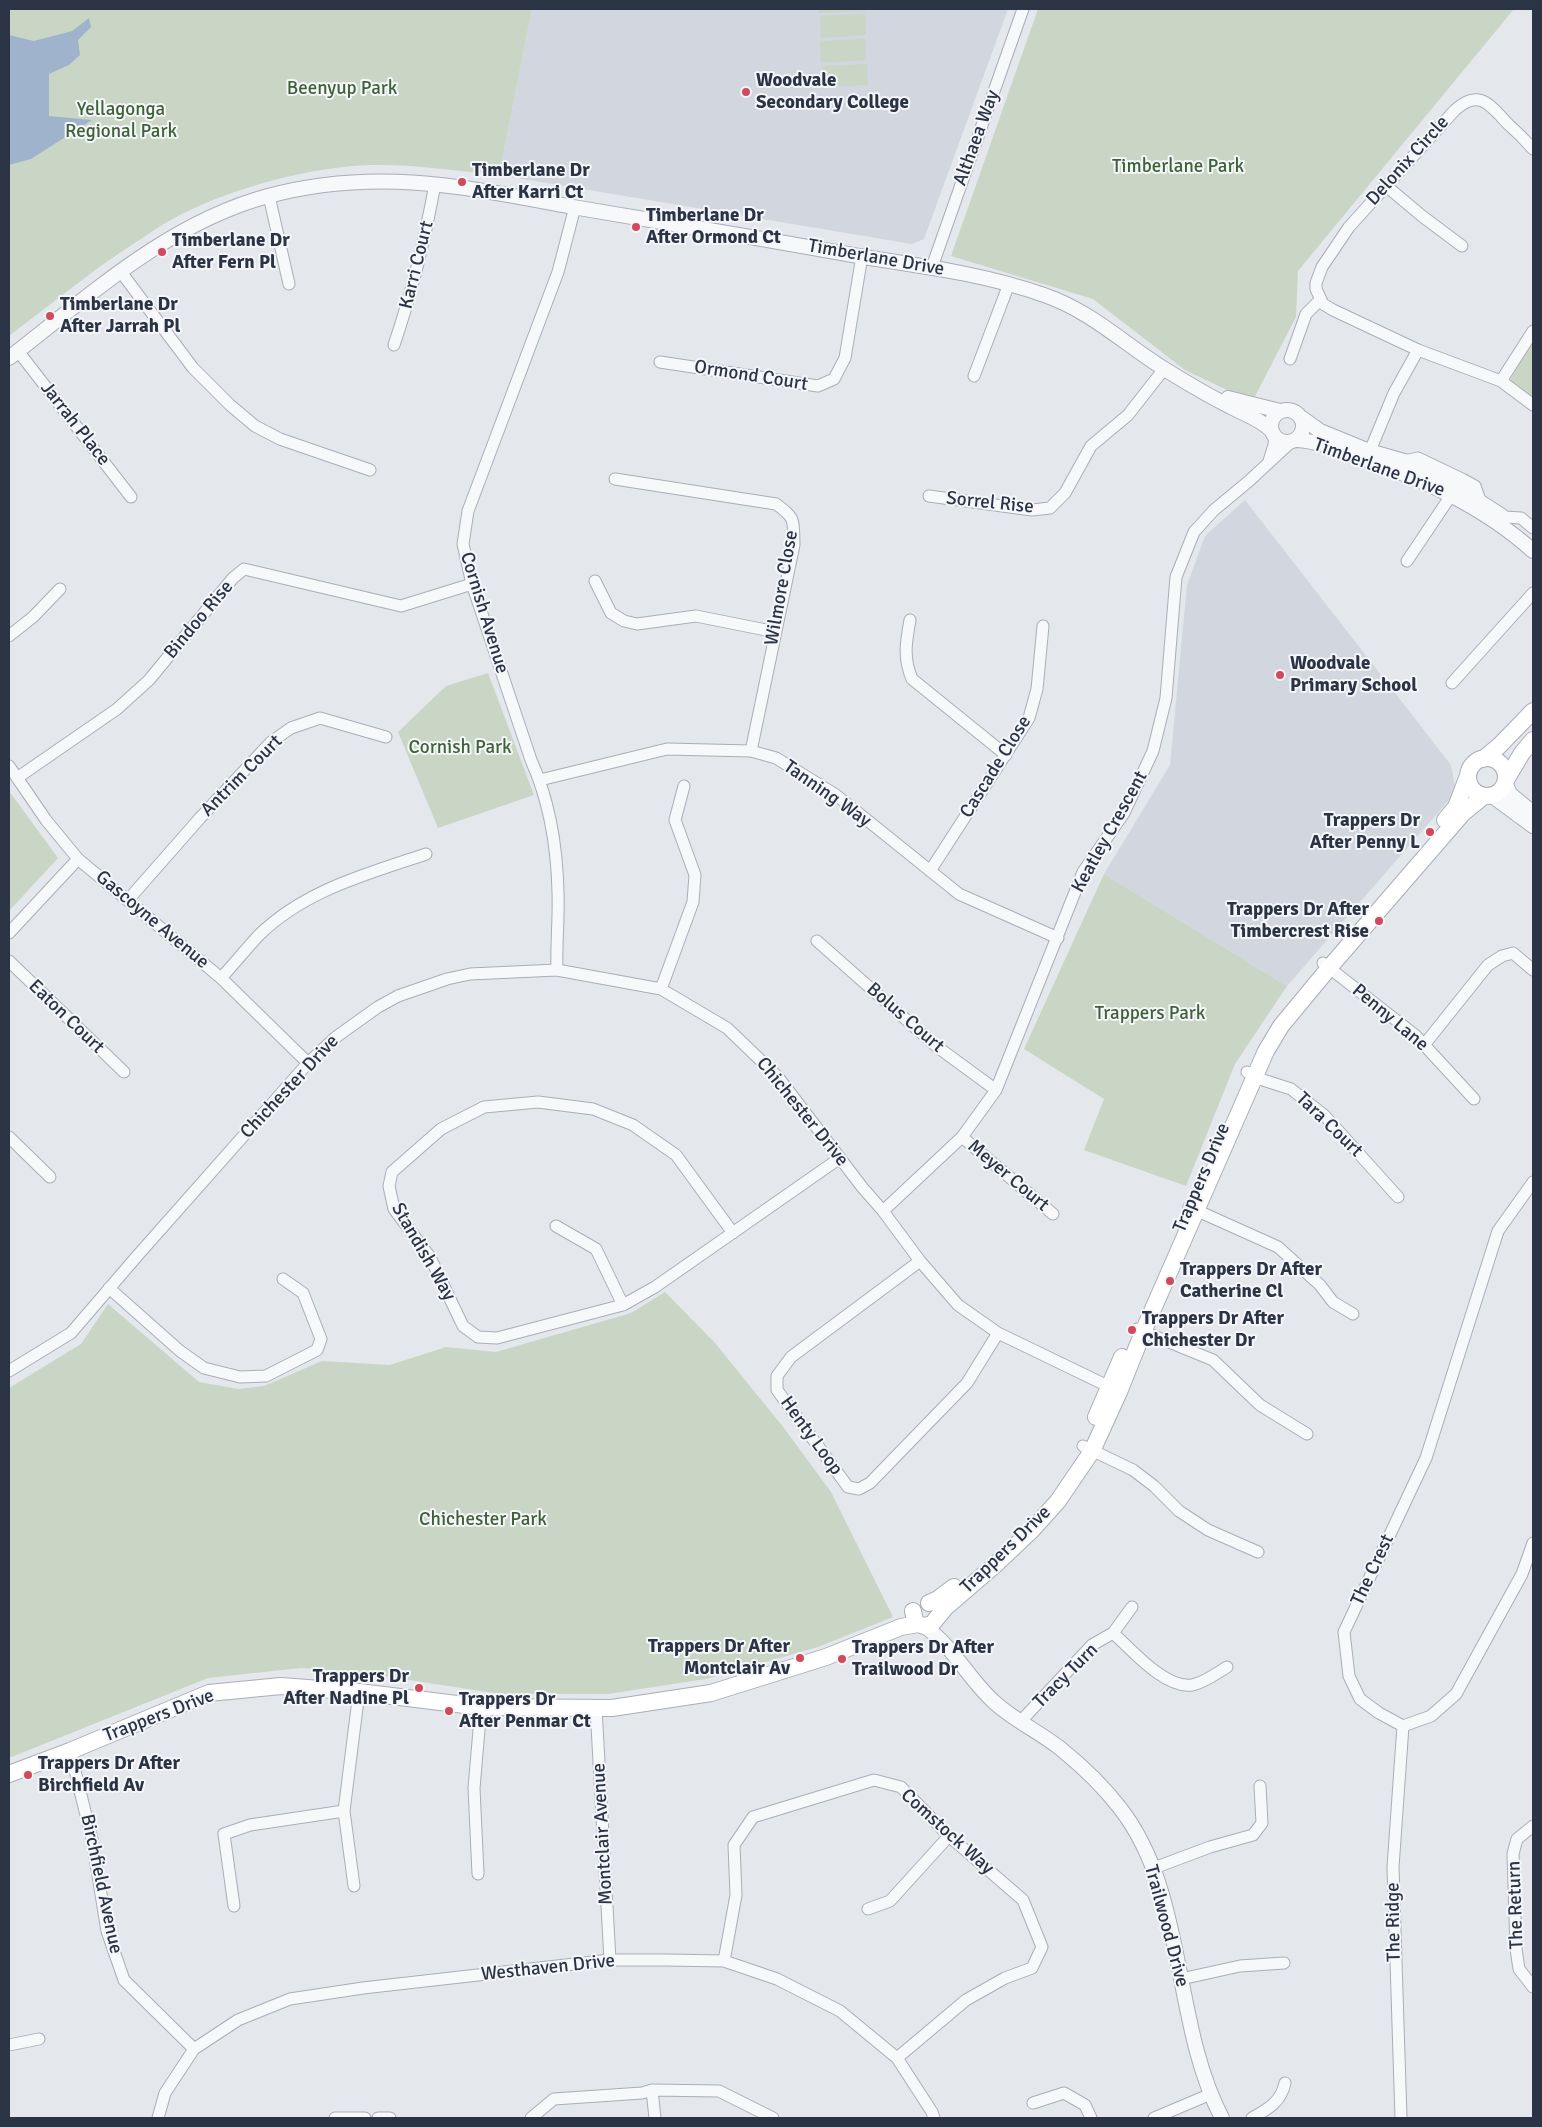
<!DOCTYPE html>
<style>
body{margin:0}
#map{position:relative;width:1542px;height:2127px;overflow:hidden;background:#e4e7ec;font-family:Signika,sans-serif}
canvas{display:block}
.frame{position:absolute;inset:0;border:10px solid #2b3445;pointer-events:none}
</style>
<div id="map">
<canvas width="1542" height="2127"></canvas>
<div class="frame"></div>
</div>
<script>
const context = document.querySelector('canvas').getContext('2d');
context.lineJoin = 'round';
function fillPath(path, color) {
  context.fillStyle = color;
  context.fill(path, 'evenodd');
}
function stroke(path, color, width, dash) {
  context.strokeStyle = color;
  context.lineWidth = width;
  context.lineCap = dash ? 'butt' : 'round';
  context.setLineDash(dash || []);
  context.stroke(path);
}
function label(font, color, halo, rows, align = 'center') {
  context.font = font + ' Signika,sans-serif';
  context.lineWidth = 4;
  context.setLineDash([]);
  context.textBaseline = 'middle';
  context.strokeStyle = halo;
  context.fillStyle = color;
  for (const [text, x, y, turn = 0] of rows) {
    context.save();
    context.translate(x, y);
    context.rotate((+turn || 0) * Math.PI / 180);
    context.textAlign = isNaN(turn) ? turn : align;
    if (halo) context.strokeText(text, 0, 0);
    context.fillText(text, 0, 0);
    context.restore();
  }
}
const built = new Path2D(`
 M 532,9 L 1008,9 L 924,239 L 912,244 L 499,175 Z
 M 1245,500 L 1451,765 L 1456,792 L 1287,986 L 1104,874 L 1170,765 L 1187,585 L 1205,536 Z`);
const green = new Path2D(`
 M 9,9 L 532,9 L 499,175 C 457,171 414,164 371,165 C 310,167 236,187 182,214 C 165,222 149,234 133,244 C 90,272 50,305 9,336 Z
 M 819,9 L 865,9 L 865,11 L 819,13 Z
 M 1038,9 L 1514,9 L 1298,271 L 1296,317 L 1252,402 L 1185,370 L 1093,299 L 951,256 Z
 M 865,14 L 866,35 L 821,38 L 820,16 Z
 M 865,39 L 866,60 L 821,63 L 820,41 Z
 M 867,64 L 868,85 L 823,87 L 822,66 Z
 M 1533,337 L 1533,399 L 1511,382 L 1511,378 Z
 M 488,673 L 534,795 L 438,828 L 398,732 L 446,686 Z
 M 9,791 L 58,858 L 9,911 Z
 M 1104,874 L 1287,986 L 1235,1064 L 1186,1186 L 1084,1150 L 1104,1099 L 1024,1049 Z
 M 665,1292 L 715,1343 L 784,1428 L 831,1492 L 893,1617 L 818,1647 L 706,1679 L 608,1694 L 500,1694 L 357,1672 L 301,1668 L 208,1678 L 9,1758 L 9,1388 L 81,1344 L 108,1304 L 199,1382 L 238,1389 L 264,1386 L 322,1361 L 390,1365 L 446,1347 L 496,1352 L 631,1313 Z`);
const water = new Path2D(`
 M 89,18 L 91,27 L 78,40 L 80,55 L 69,65 L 49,74 L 49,116 L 92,120 L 31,159 L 9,165 L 9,35 L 34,41 L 72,31 Z`);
const minor = new Path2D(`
 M 1533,149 C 1525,140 1517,132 1508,124 C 1490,105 1479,88 1455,110 L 1349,227 L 1322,267 L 1316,283 L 1316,289 L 1323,304 L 1333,310 L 1418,350 L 1501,381 L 1533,405
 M 1385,185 L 1422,216 L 1462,246
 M 269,196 L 289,284
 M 932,267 L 1023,9
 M 121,272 L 193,368 L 230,405 L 255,426 L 280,439 L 370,470
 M 394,345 C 412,292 425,239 435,184
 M 18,351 L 131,497
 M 1290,359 L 1306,314 L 1320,300
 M 660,362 L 818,386 L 834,379 L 845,358 L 862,256
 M 974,376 L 1009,284
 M 1501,381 L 1533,331
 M 1367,458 L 1394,393 L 1418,350
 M 1269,461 L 1274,445 L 1275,436
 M 1404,461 L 1418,458 L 1462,479 L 1475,486 L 1480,500
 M 615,479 L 776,504 C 797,519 793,521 794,545 L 751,751
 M 929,496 L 1032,510 L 1050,508 L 1065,493 L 1091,446 L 1128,415 L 1164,369
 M 1504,517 L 1521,518 L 1533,528
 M 1407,561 L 1456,488
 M 595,581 L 611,613 L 624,621 L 637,624 L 696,616 L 776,632
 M 910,620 C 906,642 903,658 912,679 L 1006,755
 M 9,636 L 33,617 L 60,589
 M 1452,683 L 1533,593
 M 9,766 L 46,820 L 78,859 L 221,978 L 308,1063
 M 17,778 L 117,709 L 149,680 L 233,578 L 244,569 L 401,606 L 472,584
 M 540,780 L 667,749 L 751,751 L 776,758 L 836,795 L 959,894 L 1058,938
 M 930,871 L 1029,718 L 1037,689 L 1043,626
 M 128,900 L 200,818 L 271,742 L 291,728 L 320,718 L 386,737
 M 9,933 L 78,859
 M 817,941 L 936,1046 L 996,1090
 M 9,961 L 124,1072
 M 1323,963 L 1415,1035 L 1474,1099
 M 557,970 C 556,944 559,918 558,892 C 557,848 549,800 531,760 L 472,584 L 463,544 L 468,511 L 558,272 L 575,207
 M 221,978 C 234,964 246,949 259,935 C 305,890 367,874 426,854
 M 661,989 L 693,902 L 695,875 L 675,820 L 684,786
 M 1424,1045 L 1488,965 L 1502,956 L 1513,953 L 1533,970
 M 1247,1072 L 1263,1080 L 1291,1089 L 1324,1115 L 1398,1197
 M 9,1137 L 50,1177
 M 962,1137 L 1053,1214
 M 1533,1182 L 1498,1231 L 1426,1458 L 1344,1632 L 1349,1676 L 1360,1699 L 1379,1713 L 1403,1726 L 1431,1716 L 1456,1694 L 1522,1574 L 1533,1543
 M 1189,1207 L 1278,1247 L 1320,1285 L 1333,1302 L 1353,1314
 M 883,1211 L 962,1137 L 996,1090 L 1083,872 L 1124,813 L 1153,751 L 1166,698 L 1176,577 L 1194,532 L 1214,510 L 1249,481 L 1291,442
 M 556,1226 L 596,1249 L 623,1305
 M 733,1233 L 676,1155 L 633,1125 L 593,1109 L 538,1102 L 484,1107 L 441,1129 L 392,1172 L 389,1186 L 394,1209 L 430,1257 L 463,1326 L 478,1337 L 497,1338 L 623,1305 L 655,1287 L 840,1158
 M 920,1261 L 791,1357 L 777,1376 L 777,1390 L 848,1487 L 859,1489 L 870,1483 L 967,1383 L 998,1333
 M 109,1288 L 180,1351 L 204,1368 L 240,1377 L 266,1376 L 317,1350 L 321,1339 L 303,1293 L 283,1279
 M 1137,1329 L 1213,1360 L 1260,1405 L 1307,1434
 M 9,1371 L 71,1333 L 138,1255 L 308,1063 L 336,1037 L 378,1007 L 398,996 L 447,979 L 470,974 L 557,970 L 661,989 L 727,1028 L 778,1077 L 862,1187 L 883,1211 L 920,1261 L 958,1305 L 998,1333 L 1116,1390
 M 1083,1446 L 1133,1470 L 1154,1486 L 1179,1511 L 1208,1530 L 1258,1552
 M 1113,1633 C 1132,1650 1165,1689 1192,1685 C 1204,1683 1217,1673 1227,1667
 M 596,1708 L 610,1960
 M 1021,1721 L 1092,1645 L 1113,1633 L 1132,1607
 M 70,1751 L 92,1839 L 107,1931 L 124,1980 L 194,2049
 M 1533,1826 L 1517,1839 L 1513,1854 L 1516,1949 L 1519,1969 L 1533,1987
 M 1154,1868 L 1210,1847 L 1253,1835 L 1262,1823 L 1260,1786
 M 478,1874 L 474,1788 L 481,1707
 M 354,1886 L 344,1811 L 359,1692
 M 234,1906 L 224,1834 L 250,1825 L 344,1811
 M 868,1909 L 890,1901 L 949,1836
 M 724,1961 L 736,1895 L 734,1845 L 753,1817 L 874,1780 L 901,1787 L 949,1836 L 1023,1900 L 1042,1947 L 1032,1968 L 1005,1978 L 966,2000 L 897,2058
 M 1181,1979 L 1240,1966 L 1284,1963
 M 9,2045 L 39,2039
 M 652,2090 L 655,2118
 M 1033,2103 L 1064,2093 L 1085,2105 L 1091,2118
 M 158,2118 L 165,2093 L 194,2049 L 238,2020 L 290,1999 L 363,1988 L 610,1960 L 666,1960 L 724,1961 L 777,1979 L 840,2011 L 897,2058 L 932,2112 L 934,2118
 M 335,2118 L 365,2118
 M 378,2118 L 390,2118
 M 531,2118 L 554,2099 L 642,2093 L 652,2090 L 719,2091 L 773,2118
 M 1154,2118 L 1211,2094
 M 1252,2118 C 1268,2109 1281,2102 1285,2083
 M 1401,2118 L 1393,1867 L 1403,1726`);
const tertiary = new Path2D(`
 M 9,358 C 89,296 168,223 268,196 C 377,167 466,187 573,207 C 636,218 699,228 762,239 C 798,245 834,252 870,258 C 928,267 988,275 1044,295 C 1091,311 1124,344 1166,370 C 1187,383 1209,396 1231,407 C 1246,415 1260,419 1272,431
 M 1228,398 L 1280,411
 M1271 426a16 16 0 1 1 32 0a16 16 0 1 1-32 0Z
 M 1302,418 L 1320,431 L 1369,451 L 1404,461 L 1457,487 L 1502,516
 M 1297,440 C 1317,441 1336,449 1355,456 C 1420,478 1482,505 1533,551
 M 1505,782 L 1510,794 L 1533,813
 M 1491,795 L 1533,826
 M 924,1626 C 952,1645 968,1678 993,1701 C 1013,1720 1040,1732 1061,1749 C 1082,1766 1103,1786 1120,1808 C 1187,1894 1172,2023 1222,2118`);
const secondary = new Path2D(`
 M1468 777a19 19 0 1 1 38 0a19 19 0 1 1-38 0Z
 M 1483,759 L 1499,746 L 1533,711
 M 1506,780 L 1522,753 L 1533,740
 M 1445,820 L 1456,807 L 1468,776
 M 1096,1417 L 1122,1357
 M 929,1603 L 938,1599 L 954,1587
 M 913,1611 L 915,1621 L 918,1624 L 924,1626 L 932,1624 L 945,1608 L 995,1565 L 1032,1530 L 1058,1501 L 1092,1451 L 1119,1392 L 1143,1332 L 1266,1051 L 1281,1026 L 1329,968 L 1463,813 L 1484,796
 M 9,1774 L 70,1751 L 209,1693 L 281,1686 L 359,1692 L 481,1707 L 612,1708 L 711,1693 L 826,1657 L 901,1627 L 918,1624`);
const markers = [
 [746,92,5,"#d1495b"],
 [462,182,5,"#d1495b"],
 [636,227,5,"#d1495b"],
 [162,252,5,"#d1495b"],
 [50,316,5,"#d1495b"],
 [1280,675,5,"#d1495b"],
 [1430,832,5,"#d1495b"],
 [1379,921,5,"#d1495b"],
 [1170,1281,5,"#d1495b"],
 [1132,1330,5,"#d1495b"],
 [800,1658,5,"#d1495b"],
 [842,1659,5,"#d1495b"],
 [419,1688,5,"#d1495b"],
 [449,1711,5,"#d1495b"],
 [28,1775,5,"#d1495b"]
];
const poiNames = [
 ["Woodvale",756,81],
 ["Secondary College",756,103],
 ["Timberlane Dr",472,171],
 ["After Karri Ct",472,193],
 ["Timberlane Dr",646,216],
 ["After Ormond Ct",646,238],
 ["Timberlane Dr",172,241],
 ["After Fern Pl",172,263],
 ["Timberlane Dr",60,305],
 ["After Jarrah Pl",60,327],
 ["Woodvale",1290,664],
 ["Primary School",1290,686],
 ["Trappers Dr",1420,821,"right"],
 ["After Penny L",1420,843,"right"],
 ["Trappers Dr After",1369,910,"right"],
 ["Timbercrest Rise",1369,932,"right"],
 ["Trappers Dr After",1180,1270],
 ["Catherine Cl",1180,1292],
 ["Trappers Dr After",1142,1319],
 ["Chichester Dr",1142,1341],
 ["Trappers Dr After",790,1647,"right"],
 ["Montclair Av",790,1669,"right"],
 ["Trappers Dr After",852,1648],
 ["Trailwood Dr",852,1670],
 ["Trappers Dr",409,1677,"right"],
 ["After Nadine Pl",409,1699,"right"],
 ["Trappers Dr",459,1700],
 ["After Penmar Ct",459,1722],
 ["Trappers Dr After",38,1764],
 ["Birchfield Av",38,1786]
];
const parkNames = [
 ["Beenyup Park",342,89],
 ["Yellagonga",121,110],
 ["Regional Park",121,132],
 ["Timberlane Park",1178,167],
 ["Cornish Park",460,748],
 ["Trappers Park",1150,1014],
 ["Chichester Park",483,1520]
];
const streetNames = [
 ["Althaea Way",977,138,-70],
 ["Delonix Circle",1408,161,-48],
 ["Timberlane Drive",876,258,10],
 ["Karri Court",417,265,-76],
 ["Ormond Court",751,376,9],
 ["Jarrah Place",75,424,52],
 ["Timberlane Drive",1379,468,20],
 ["Sorrel Rise",990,503,6],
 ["Wilmore Close",782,588,-80],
 ["Cornish Avenue",484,613,73],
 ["Bindoo Rise",199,620,-50],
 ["Cascade Close",996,767,-58],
 ["Antrim Court",242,776,-45],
 ["Tanning Way",827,794,35],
 ["Keatley Crescent",1110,832,-61],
 ["Gascoyne Avenue",152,920,40],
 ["Eaton Court",66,1017,44],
 ["Bolus Court",905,1018,41],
 ["Penny Lane",1390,1018,40],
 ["Chichester Drive",290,1087,-47],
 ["Chichester Drive",802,1112,51],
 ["Tara Court",1329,1125,44],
 ["Meyer Court",1008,1176,40],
 ["Trappers Drive",1202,1178,-67],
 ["Standish Way",423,1252,60],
 ["Henty Loop",811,1436,54],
 ["Trappers Drive",1006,1550,-44],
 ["The Crest",1373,1570,-65],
 ["Tracy Turn",1066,1676,-45],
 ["Trappers Drive",159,1716,-21],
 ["Comstock Way",947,1832,42],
 ["Montclair Avenue",603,1834,-93],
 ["Birchfield Avenue",101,1884,78],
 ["The Return",1516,1905,-92],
 ["The Ridge",1394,1922,-91],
 ["Trailwood Drive",1166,1926,75],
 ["Westhaven Drive",548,1968,-6]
];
fillPath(built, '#d2d6de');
fillPath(green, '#c9d6c5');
fillPath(water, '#9fb4cc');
stroke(minor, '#a9aeb7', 13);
stroke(tertiary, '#a9aeb7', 16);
stroke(secondary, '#a9aeb7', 18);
stroke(minor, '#f7f8fa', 11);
stroke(tertiary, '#f7f8fa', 14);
stroke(secondary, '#fff', 16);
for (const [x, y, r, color] of markers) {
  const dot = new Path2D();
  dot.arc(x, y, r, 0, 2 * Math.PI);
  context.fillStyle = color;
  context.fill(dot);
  stroke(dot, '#f4f6f9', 2);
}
label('bold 19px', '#2b3445', '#f4f6f9', poiNames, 'left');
label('19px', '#3f6138', '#f4f6f9', parkNames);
label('19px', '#2b3445', '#f4f6f9', streetNames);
</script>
